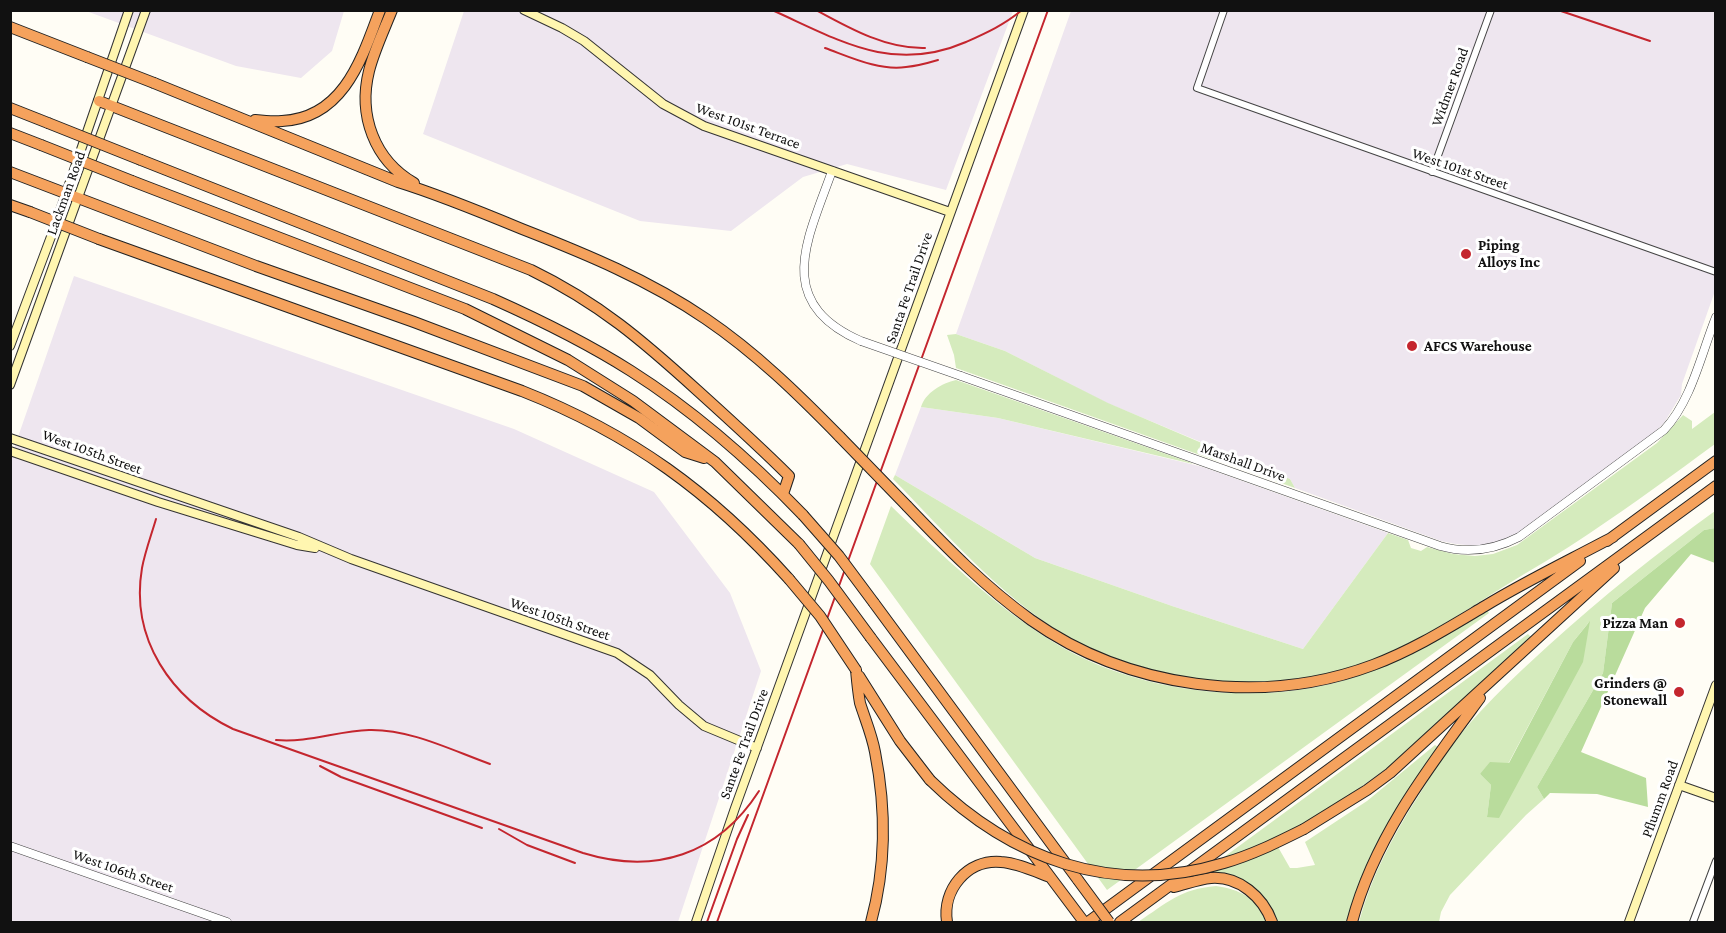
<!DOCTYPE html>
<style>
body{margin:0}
#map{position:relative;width:1726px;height:933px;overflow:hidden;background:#fffdf5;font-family:"Crimson Pro",serif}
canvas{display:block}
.frame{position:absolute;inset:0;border:12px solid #111;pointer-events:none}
</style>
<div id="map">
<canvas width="1726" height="933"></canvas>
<div class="frame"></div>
</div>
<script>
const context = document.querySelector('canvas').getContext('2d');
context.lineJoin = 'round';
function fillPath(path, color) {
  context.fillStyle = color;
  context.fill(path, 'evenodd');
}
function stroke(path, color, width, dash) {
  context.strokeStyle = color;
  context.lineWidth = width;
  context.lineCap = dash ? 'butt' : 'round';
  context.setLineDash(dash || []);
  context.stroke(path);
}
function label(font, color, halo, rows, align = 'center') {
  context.font = font + ' "Crimson Pro",serif';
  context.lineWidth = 6;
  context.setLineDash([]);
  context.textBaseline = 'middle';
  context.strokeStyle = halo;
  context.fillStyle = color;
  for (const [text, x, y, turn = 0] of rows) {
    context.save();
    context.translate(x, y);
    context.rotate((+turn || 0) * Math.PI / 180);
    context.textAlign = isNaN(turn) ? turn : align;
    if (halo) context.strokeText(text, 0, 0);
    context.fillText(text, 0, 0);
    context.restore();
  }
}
const industrial = new Path2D(`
 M 86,11 L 344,11 L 332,51 L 301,78 L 236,66 Z
 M 464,11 L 1013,11 L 946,190 L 847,164 L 803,177 L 731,231 L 640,221 L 423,134 Z
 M 1071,11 L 1715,11 L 1715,291 L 1682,384 L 1681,395 L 1664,423 L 1655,432 L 1522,531 L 1499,542 L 1476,546 L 1456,544 L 1441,541 L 1295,488 L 1290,479 L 1107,403 L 1005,351 L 956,334 Z
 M 74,276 L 514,429 L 654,492 L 730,593 L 761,671 L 678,922 L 11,922 L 11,457 Z
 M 921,407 L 998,418 L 1203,467 L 1388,533 L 1303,649 L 1172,606 L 1035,558 L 895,475 Z`);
const green = new Path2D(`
 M 956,334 L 1005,351 L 1108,403 L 1230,455 L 1217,461 L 956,368 L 954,355 L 947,335 Z
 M 956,380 L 1189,462 L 1193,464 L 998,418 L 921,407 C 925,393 942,383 956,380 Z
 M 1715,412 L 1715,444 C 1674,474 1632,505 1590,533 C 1561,553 1530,570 1500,589 C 1459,615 1416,643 1370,661 C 1277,696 1149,687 1063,634 C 997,593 947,534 893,479 L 895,475 L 1035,558 L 1172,606 L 1303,649 L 1388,533 L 1408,540 L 1411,548 L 1421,551 L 1427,547 L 1453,554 L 1475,556 L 1493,554 L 1517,545 L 1657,443 L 1683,415 L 1692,421 L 1692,429 Z
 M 1238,458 L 1290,479 L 1295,488 L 1247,471 L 1241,466 Z
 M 891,506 C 942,555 994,606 1055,643 C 1134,692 1255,707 1345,680 C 1397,664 1441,639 1487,610 L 1489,613 L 1107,890 L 870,564 Z
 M 1715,511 L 1715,528 L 1704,530 L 1612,603 L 1603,673 L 1537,787 L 1544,799 L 1526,815 L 1450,895 L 1441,912 L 1439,922 L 1359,922 C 1371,877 1393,835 1419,795 C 1428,781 1436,767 1446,753 C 1475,713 1512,679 1549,645 C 1602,597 1657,553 1715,511 ZM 1589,622 L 1487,817 L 1491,785 L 1480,774 L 1508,764 L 1573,642 Z
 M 1528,634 L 1531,637 L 1387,768 L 1333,807 L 1274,840 L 1290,868 L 1297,868 L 1315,865 L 1305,842 L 1367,801 L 1435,745 L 1438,747 C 1399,800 1367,860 1346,922 L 1276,922 L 1228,875 L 1211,872 L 1220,860 Z
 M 1216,886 C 1240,889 1258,899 1266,922 L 1138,922 C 1167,903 1180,889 1216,886 Z`);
const forest = new Path2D(`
 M 1715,528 L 1715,563 L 1691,554 L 1645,608 L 1581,752 L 1646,778 L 1648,807 L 1597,794 L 1550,793 L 1544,799 L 1537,787 L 1603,673 L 1612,603 L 1704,530 Z
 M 1590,621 L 1583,662 L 1499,818 L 1487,817 L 1491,785 L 1480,774 L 1490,762 L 1509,763 L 1573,642 Z`);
const minor = new Path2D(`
 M 1224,10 L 1197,88 L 1716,272
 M 1432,172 L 1491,10
 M 1693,922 L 1716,861`);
const tertiary = new Path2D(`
 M 832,171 C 808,239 772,302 861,341
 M 961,376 L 1440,546 C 1468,554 1494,550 1519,537 L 1664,430 C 1692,400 1701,354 1716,317
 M 10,846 L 227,922`);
const secondary = new Path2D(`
 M 524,10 L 562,28 L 584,41 L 663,104 L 704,126 L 950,212
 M 10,346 L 52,234 L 129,10
 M 10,385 L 146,10
 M 10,438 L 299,537 L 351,559 L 617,653 L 650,675 L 679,705 L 704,726 L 757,748
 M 10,451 L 158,502 L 297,545 L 315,548
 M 1679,785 L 1716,798
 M 696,922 L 735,808 L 1024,10
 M 1629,922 L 1716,685`);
const motorway = new Path2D(`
 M 392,10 C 384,30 374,51 369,71 C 358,115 374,160 414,183
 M 10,27 L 87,57
 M 154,83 L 398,182 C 440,195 481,212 522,229 C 586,254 649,280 706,319 C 756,353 798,394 840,437
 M 99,101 L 531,270 C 599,303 643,341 698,391 C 729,419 760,447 789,476 L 783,494
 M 10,108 L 48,123
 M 255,120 C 264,121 273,122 282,121 C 344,118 362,58 380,10
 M 10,133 L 41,145
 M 141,160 L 493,299 C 540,320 587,343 631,371 C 694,411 751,461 803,515
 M 10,172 L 256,266 L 414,322 L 583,386 L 639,418 L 685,452 L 704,458
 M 132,181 L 465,309 L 568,360 L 633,401 L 715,462 L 799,544
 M 10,205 L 30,212
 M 99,239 L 522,391 C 631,434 711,492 789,579
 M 907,506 C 946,547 985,587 1031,620 C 1127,688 1261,707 1373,665 C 1413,650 1448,628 1485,606 C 1526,581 1570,560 1613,537
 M 1607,541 L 1716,461
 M 874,603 L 1078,880
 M 871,638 L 1084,922
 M 856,670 C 857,681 858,692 860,703 C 865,719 872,735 875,752 C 886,808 886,867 871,922
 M 859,676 L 900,741 L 930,780
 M 1304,829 L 1367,790 L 1390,773 L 1614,568
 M 1174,887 C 1186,884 1199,879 1211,878 C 1239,876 1263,897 1272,922
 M 947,922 C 942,890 967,859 1001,862 C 1017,863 1034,871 1050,877
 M 1088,922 L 1580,561
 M 1120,922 L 1716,486
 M 1352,922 C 1374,838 1429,767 1480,698`);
const rail = new Path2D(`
 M 772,10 C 839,40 892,74 966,42 C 986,33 1004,25 1022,10
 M 816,10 C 849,28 886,49 925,48
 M 1558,10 L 1650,41
 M 825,48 C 850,57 879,71 906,67 C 917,66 928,63 938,60
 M 156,519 C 151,536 145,552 142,568 C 130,639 171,699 233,729 L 583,853 C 655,875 718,855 759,791
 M 276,740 C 308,743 337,731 369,730 C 410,729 451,750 490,764
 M 320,766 L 341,777 L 482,828
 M 499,829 L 527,845 L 575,863
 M 707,922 L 737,839 L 748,815
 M 717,922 L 1048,10`);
const tertiaryBridge = new Path2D(`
 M 861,341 L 961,376`);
const motorwayBridge = new Path2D(`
 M 87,57 L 154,83
 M 48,123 L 141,160
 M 41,145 L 132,181
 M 30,212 L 99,239
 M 840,437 L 907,506
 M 803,515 L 839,556 L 874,603
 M 799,544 L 829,581 L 871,638
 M 789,579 L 820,616 L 856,670
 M 930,780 C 1011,859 1112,897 1224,863 C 1252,855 1278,842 1304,829
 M 1078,880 L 1109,922`);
const markers = [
 [1466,254,6,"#c4262e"],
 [1412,346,6,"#c4262e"],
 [1680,623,6,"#c4262e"],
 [1679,692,6,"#c4262e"]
];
const streetNames = [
 ["Widmer Road",1450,87,-70],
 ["West 101st Terrace",748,126,20],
 ["West 101st Street",1460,169,19],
 ["Lackman Road",66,193,-70],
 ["Santa Fe Trail Drive",909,288,-71],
 ["West 105th Street",92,452,20],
 ["Marshall Drive",1243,462,20],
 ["West 105th Street",560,619,19],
 ["Sante Fe Trail Drive",744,744,-70],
 ["Pflumm Road",1660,799,-70],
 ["West 106th Street",123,871,19]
];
const poiNames = [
 ["Piping",1478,245],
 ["Alloys Inc",1478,262],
 ["AFCS Warehouse",1424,346],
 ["Pizza Man",1668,623,"right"],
 ["Grinders @",1667,683,"right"],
 ["Stonewall",1667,700,"right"]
];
fillPath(industrial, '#eee6ef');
fillPath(green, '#d5ebbd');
fillPath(forest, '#b9dc9c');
stroke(minor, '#444', 8);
stroke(tertiary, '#444', 9);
stroke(secondary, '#333', 10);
stroke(motorway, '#222', 12);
stroke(minor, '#fff', 6);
stroke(tertiary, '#fff', 8);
stroke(secondary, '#fff6b0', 8);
stroke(motorway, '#f5a25d', 10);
stroke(rail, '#c4262e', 2);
stroke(tertiaryBridge, '#444', 9, []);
stroke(motorwayBridge, '#222', 12, []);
stroke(tertiaryBridge, '#fff', 8);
stroke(motorwayBridge, '#f5a25d', 10);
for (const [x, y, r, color] of markers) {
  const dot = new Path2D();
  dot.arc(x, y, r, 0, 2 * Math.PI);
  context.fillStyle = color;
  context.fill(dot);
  stroke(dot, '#fff', 2);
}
label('15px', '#111', '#fff', streetNames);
label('bold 15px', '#111', '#fff', poiNames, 'left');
</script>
